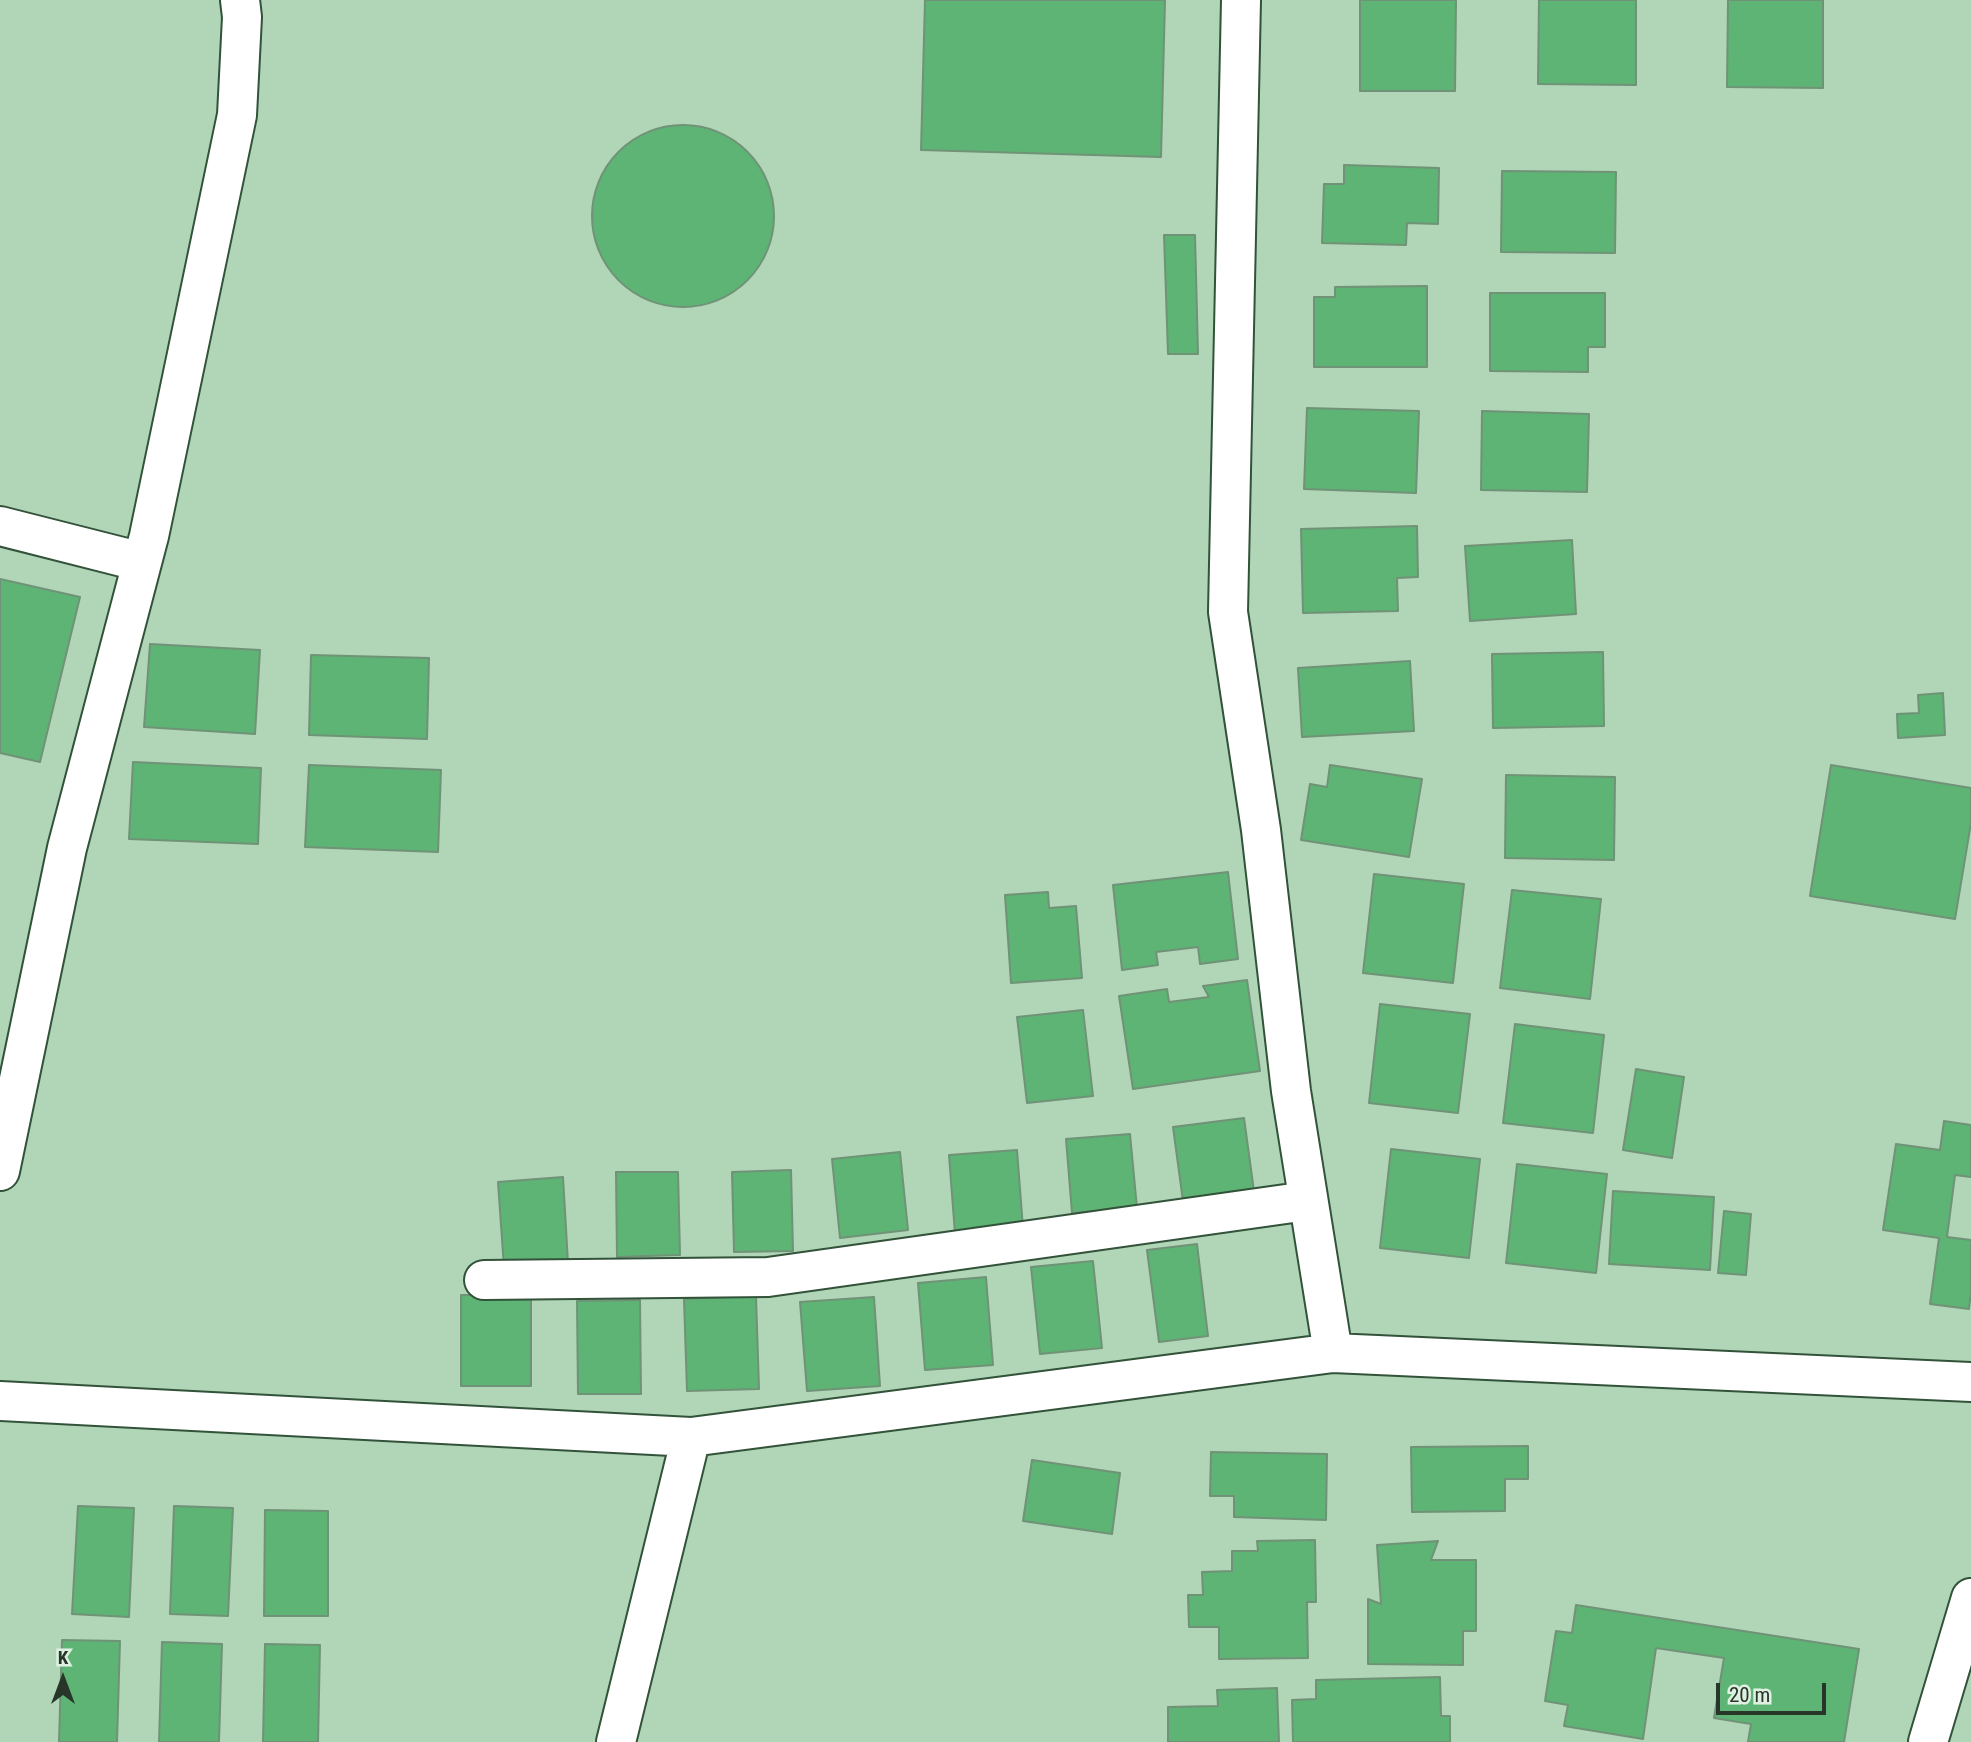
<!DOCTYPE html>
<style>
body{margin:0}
#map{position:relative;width:1971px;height:1742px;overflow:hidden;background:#b0d5b7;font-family:"Roboto Condensed",sans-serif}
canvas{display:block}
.north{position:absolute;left:28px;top:1644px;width:70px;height:70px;-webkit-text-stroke:5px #def1e1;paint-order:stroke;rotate:0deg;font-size:19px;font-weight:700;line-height:28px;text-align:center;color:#28362a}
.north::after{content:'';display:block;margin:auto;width:24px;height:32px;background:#28362a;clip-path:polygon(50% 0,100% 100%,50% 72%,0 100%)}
.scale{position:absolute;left:1716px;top:1683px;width:110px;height:32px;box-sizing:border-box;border:4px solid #28362a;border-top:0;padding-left:9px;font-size:21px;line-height:24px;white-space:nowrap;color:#28362a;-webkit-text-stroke:5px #def1e1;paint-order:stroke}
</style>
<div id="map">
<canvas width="1971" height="1742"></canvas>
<div class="north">K</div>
<div class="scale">20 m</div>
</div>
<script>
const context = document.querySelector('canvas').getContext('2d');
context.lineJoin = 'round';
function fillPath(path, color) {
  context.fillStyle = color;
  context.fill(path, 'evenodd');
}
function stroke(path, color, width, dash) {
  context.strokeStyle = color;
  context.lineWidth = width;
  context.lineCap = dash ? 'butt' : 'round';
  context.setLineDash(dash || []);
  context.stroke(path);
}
const building = new Path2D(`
 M 925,0 L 1165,0 L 1161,157 L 921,150 Z
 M 1360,0 L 1456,0 L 1455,91 L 1360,91 Z
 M 1539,0 L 1636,0 L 1636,85 L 1538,84 Z
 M 1728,0 L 1823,0 L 1823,88 L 1727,87 Z
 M592 216a91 91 0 1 1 182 0a91 91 0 1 1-182 0Z
 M 1344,165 L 1439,168 L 1438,224 L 1407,223 L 1406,245 L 1322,243 L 1324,184 L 1344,184 Z
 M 1502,171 L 1616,172 L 1615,253 L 1501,252 Z
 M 1164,235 L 1195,235 L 1198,354 L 1168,354 Z
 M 1427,286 L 1427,367 L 1314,367 L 1314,297 L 1335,297 L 1335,287 Z
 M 1490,293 L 1605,293 L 1605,347 L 1588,347 L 1588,372 L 1490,371 Z
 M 1307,408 L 1419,411 L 1416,493 L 1304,489 Z
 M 1482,411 L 1589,414 L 1587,492 L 1481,490 Z
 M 1417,526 L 1418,577 L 1397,578 L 1398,611 L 1303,613 L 1301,529 Z
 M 1572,540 L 1576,614 L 1470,621 L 1465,546 Z
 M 0,579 L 80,597 L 40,762 L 0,753 Z
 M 150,644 L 260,650 L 255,734 L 144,727 Z
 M 1603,652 L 1604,726 L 1493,728 L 1492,654 Z
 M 311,655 L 429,658 L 427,739 L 309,735 Z
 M 1410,661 L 1414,731 L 1302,737 L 1298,668 Z
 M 1943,693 L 1945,735 L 1898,738 L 1897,714 L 1919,713 L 1918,695 Z
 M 133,762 L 261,768 L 258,844 L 129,839 Z
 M 309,765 L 441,770 L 438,852 L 305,847 Z
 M 1330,765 L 1422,779 L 1409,857 L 1301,840 L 1310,784 L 1327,787 Z
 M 1831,765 L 1971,788 L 1971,823 L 1955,919 L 1810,896 Z
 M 1506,775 L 1615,777 L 1614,860 L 1505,858 Z
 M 1228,872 L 1238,959 L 1200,964 L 1198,947 L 1156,952 L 1158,965 L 1122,970 L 1113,885 Z
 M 1374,874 L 1464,884 L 1453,983 L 1363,973 Z
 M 1512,890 L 1601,899 L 1590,999 L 1500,988 Z
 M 1048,892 L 1049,908 L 1076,906 L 1082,978 L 1011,983 L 1005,895 Z
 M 1247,980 L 1260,1071 L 1133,1089 L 1119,996 L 1167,989 L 1169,1002 L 1209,997 L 1203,986 Z
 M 1380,1004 L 1470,1014 L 1458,1113 L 1369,1103 Z
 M 1083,1010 L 1093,1096 L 1027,1103 L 1017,1017 Z
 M 1515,1024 L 1604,1035 L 1593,1133 L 1503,1123 Z
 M 1636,1069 L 1684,1077 L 1672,1158 L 1623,1150 Z
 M 1244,1118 L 1256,1206 L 1185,1216 L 1173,1127 Z
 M 1944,1121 L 1971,1125 L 1971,1177 L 1955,1175 L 1947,1237 L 1971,1240 L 1971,1292 L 1969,1309 L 1930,1304 L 1939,1238 L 1883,1230 L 1896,1144 L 1940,1150 Z
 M 1130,1134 L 1137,1208 L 1072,1213 L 1066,1139 Z
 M 1391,1149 L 1480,1159 L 1469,1258 L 1380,1248 Z
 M 1017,1150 L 1023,1228 L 955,1234 L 949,1155 Z
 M 900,1152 L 908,1230 L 840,1238 L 832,1159 Z
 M 1517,1164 L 1607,1174 L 1596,1273 L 1506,1263 Z
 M 791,1170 L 793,1251 L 734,1252 L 732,1172 Z
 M 616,1172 L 678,1172 L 680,1255 L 617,1257 Z
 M 563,1177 L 568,1263 L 504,1268 L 498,1182 Z
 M 1613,1191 L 1714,1197 L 1710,1270 L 1609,1264 Z
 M 1724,1211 L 1751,1214 L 1746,1275 L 1718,1273 Z
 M 1197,1244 L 1208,1336 L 1159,1342 L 1147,1250 Z
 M 1093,1261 L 1102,1348 L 1040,1354 L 1031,1267 Z
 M 986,1277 L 993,1365 L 925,1370 L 918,1283 Z
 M 461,1295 L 531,1295 L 531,1386 L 461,1386 Z
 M 756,1296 L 759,1389 L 687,1391 L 684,1299 Z
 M 874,1297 L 880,1386 L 807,1391 L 800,1302 Z
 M 640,1300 L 641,1394 L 578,1394 L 577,1301 Z
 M 1528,1446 L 1528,1479 L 1505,1479 L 1505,1511 L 1412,1512 L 1411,1447 Z
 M 1211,1452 L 1327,1454 L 1326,1520 L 1234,1517 L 1234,1496 L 1210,1496 Z
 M 1032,1460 L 1120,1473 L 1112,1534 L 1023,1521 Z
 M 78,1506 L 134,1508 L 129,1617 L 72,1614 Z
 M 174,1506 L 233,1508 L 228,1616 L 170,1614 Z
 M 265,1510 L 328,1511 L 328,1616 L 264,1616 Z
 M 1315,1540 L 1316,1602 L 1307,1602 L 1308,1658 L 1219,1659 L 1219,1627 L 1189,1627 L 1188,1595 L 1203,1595 L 1202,1572 L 1232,1571 L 1232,1551 L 1258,1551 L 1257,1541 Z
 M 1438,1541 L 1431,1560 L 1476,1560 L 1476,1631 L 1463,1631 L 1463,1665 L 1368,1664 L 1368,1599 L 1381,1604 L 1377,1545 Z
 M 1576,1605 L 1859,1649 L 1844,1742 L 1748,1742 L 1751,1724 L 1714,1718 L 1724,1658 L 1656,1648 L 1643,1739 L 1564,1726 L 1568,1705 L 1545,1701 L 1556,1631 L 1572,1633 Z
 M 62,1640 L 120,1641 L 117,1742 L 59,1742 Z
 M 162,1642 L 222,1644 L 219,1742 L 159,1742 Z
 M 265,1644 L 320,1645 L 318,1742 L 263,1742 Z
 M 1440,1677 L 1441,1716 L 1450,1716 L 1450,1742 L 1293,1742 L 1292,1700 L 1316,1699 L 1316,1680 Z
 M 1277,1688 L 1279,1742 L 1168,1742 L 1168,1707 L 1218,1706 L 1217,1690 Z`);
const minor = new Path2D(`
 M 1241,0 L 1228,612 L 1261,830 L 1291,1091 L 1333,1353 L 1971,1382
 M 0,526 L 142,562
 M 0,1171 L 67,848 L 149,536 L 237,115 L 242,17 L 240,0
 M 484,1280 L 768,1277 L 1307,1201
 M 0,1401 L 691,1437 L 1333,1353
 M 616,1742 L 691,1437`);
const major = new Path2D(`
 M 1928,1742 L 1971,1598`);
fillPath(building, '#5eb475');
stroke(building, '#709277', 2);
stroke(minor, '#325239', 42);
stroke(major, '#325239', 42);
stroke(minor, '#fff', 38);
stroke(major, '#fff', 38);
</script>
